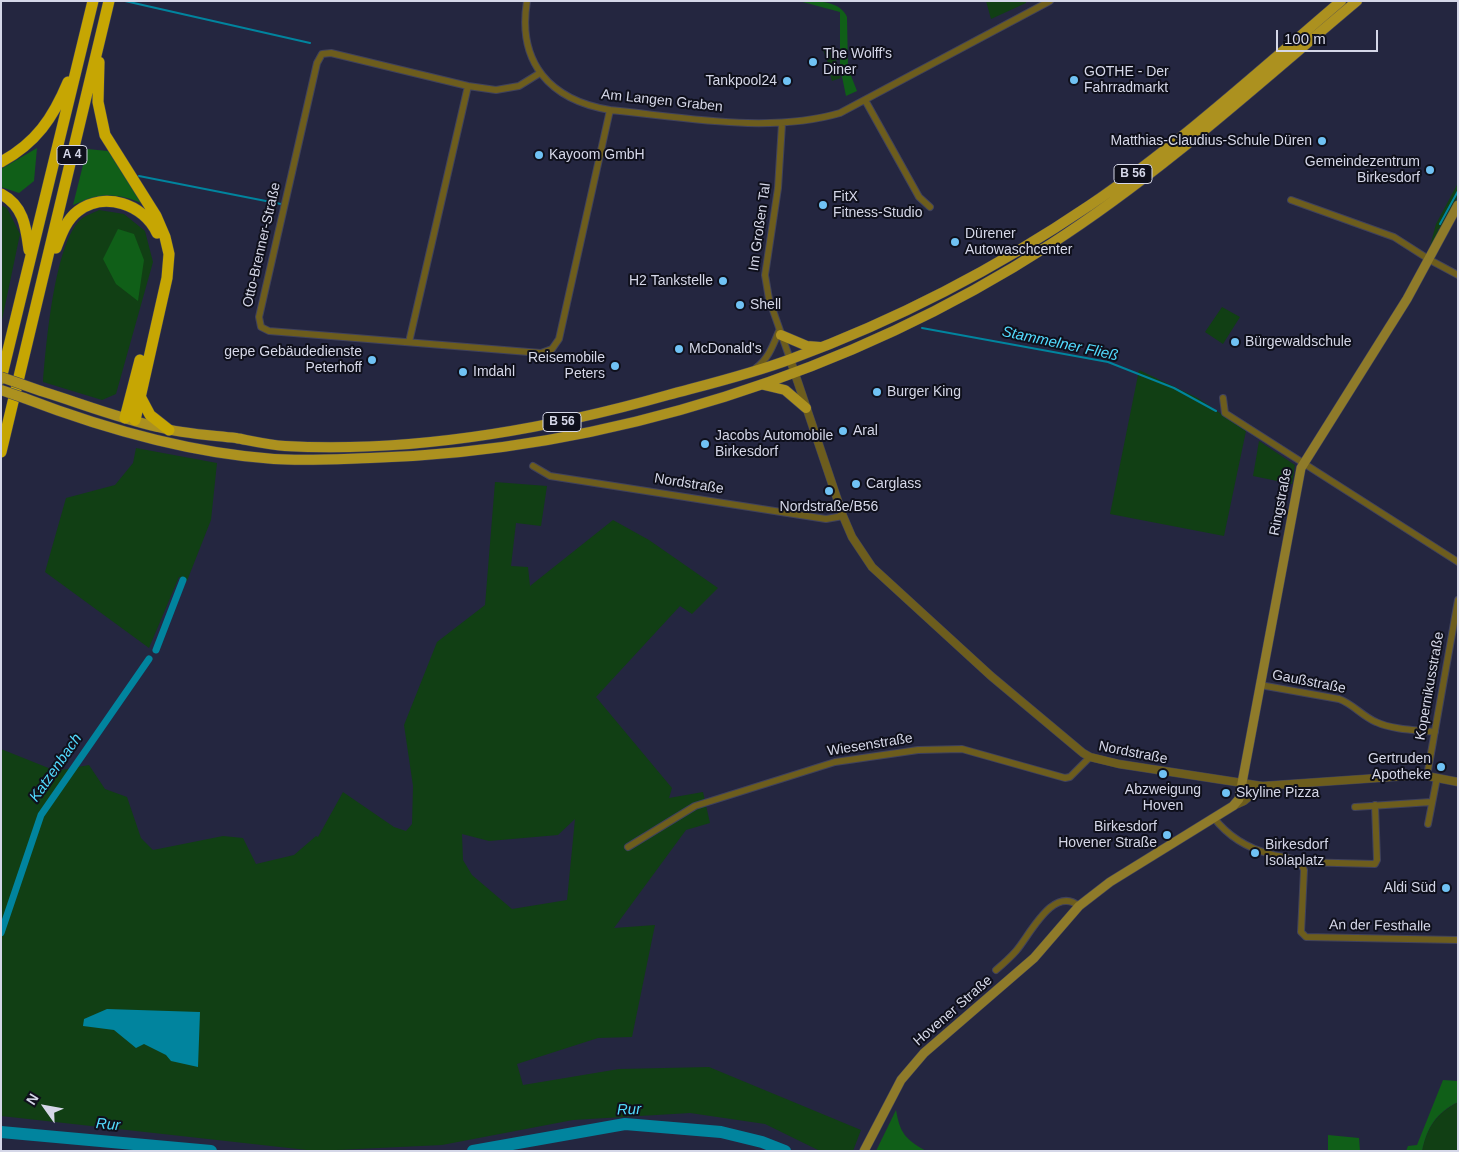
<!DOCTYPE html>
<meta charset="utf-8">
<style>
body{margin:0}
#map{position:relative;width:1459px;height:1152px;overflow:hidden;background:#242640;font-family:Helvetica,sans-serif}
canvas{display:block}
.frame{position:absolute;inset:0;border:2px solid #d5d7e8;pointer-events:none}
.north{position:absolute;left:20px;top:1082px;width:50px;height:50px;-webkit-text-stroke:4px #0f101c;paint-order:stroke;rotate:302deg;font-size:14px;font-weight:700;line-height:20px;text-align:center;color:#d5d7e8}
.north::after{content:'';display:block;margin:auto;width:18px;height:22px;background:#d5d7e8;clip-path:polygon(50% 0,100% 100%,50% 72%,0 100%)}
.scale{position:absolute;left:1276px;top:30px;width:102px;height:22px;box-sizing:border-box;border:2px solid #d5d7e8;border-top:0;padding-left:6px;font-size:15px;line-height:18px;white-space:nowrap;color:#d5d7e8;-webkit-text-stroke:4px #0f101c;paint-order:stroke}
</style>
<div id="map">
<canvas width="1459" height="1152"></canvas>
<div class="frame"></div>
<div class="north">N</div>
<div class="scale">100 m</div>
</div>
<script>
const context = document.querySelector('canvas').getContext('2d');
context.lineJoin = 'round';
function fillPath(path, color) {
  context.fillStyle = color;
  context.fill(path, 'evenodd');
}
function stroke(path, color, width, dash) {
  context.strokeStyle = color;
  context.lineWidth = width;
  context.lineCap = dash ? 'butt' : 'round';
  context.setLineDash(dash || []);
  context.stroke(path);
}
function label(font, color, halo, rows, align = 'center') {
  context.font = font + ' Helvetica,sans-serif';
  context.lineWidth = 4;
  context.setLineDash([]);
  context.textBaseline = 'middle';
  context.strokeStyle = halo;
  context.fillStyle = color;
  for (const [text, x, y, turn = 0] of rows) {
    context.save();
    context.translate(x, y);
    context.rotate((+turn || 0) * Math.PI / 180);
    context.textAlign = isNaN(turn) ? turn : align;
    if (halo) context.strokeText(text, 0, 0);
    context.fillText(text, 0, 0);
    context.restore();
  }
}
const green = new Path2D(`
 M 986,1 L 1026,1 L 1026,3 L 991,19 Z
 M 823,50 L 834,53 L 841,78 L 832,81 L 830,74 L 832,73 Z
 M 1458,183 L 1458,196 L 1441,229 L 1437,229 L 1440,231 L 1429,250 L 1436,224 Z
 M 1,205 L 7,208 L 20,234 L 1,325 Z
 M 99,210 L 124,214 L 145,231 L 153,262 L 116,394 L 102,400 L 43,382 C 46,345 54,248 79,221 C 84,216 93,213 99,210 Z
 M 1222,307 L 1240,317 L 1223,344 L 1205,332 Z
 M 1139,370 L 1198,398 L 1246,431 L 1224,536 L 1110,514 Z
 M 1259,441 L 1295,465 L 1292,484 L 1253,476 Z
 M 136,448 L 217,463 L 211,520 L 187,581 L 179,577 L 149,648 L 45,572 L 66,498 L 115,485 L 133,463 Z
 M 495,482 L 547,486 L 541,526 L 516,523 L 511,566 L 528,567 L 530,586 L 613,520 L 649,540 L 718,588 L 692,614 L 680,606 L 596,697 L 672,788 L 669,798 L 703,792 L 710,823 L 686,830 L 614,928 L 655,925 L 632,1037 L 598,1038 L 517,1064 L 523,1085 L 619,1069 L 709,1067 L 861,1130 L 853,1151 L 820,1151 L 765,1124 L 690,1113 L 573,1120 L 442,1145 L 316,1151 L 1,1116 L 1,749 L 56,771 L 89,765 L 105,789 L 127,797 L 141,838 L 153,850 L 223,836 L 243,838 L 256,864 L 294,855 L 316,836 L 318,837 L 343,792 L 394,827 L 406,831 L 412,824 L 413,786 L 404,725 L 437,642 L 485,605 ZM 575,819 L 567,900 L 512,909 L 472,875 L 463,860 L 462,834 L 489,841 L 558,835 Z
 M 1458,1102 L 1458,1151 L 1422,1151 C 1427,1127 1436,1114 1458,1102 Z`);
const forest = new Path2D(`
 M 799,1 C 815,1 840,0 847,17 L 848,68 L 857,91 L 846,96 L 840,67 L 840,12 Z
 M 37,148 L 34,181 L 19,193 L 1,187 L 1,169 Z
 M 87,149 L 108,151 L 144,204 C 114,192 103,194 73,205 Z
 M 118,229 L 134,234 L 144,260 L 138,301 L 116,284 L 103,259 Z
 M 1443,1080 L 1458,1081 L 1458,1102 C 1436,1113 1427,1127 1422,1151 L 1406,1151 L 1408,1146 L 1417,1145 Z
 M 896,1110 C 900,1133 905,1139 926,1151 L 876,1151 Z
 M 1328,1135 L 1359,1138 L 1360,1151 L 1328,1151 Z`);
const water = new Path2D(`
 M 107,1009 L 200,1012 L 198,1067 L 171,1061 L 166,1055 L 144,1044 L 136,1048 L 114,1030 L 83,1026 L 84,1019 Z`);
const stream = new Path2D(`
 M 125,1 L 310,43
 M 139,176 L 281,204
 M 1440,224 L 1458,191
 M 922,328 L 1108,362 L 1174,388 L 1216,411`);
const canal = new Path2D(`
 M 156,650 L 183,580
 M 1,933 L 41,815 L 149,659`);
const river = new Path2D(`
 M 1,1132 L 211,1151
 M 473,1151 L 625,1124 L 721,1132 L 762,1142 L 785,1151`);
const minor = new Path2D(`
 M 527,1 C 517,63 550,100 610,110 C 682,117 769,134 840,113 L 1050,1
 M 540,73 L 519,86 L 496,90 L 468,86 L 331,53 L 322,54 L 317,63 L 259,317 L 261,327 L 269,331 L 541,353 L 552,349 L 559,339 L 610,110
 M 865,100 L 919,197 L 930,207
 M 782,124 L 778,188 L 765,275 L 769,299 L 790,359
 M 1291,200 L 1394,237 L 1430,260 L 1458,275
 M 409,342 L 468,86
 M 756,368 C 769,358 773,345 779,331
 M 1223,398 L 1225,413 L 1458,562
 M 533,466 L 550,476 L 826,519 L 843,516
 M 1260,685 L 1339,699 C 1353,704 1362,716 1376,722 C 1393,730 1417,730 1435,732
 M 1427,776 L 1458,600
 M 1355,807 L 1431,802
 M 1214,818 C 1228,836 1247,848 1270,854 C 1280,857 1291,857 1300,862 L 1304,870 L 1301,932 L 1306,937 L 1458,940
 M 1428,824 L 1437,778
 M 628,847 L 695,806 L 835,762 L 918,750 L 962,749 L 1065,778 L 1070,777 L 1090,757
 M 1300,862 L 1375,864 L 1377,860 L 1375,805
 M 996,970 C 1003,964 1010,958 1016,951 C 1030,935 1053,885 1079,906`);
const tertiary = new Path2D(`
 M 790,359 L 843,516 L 852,537 L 872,567 L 991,676 L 1083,753 L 1090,757 L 1119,764 L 1262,786 L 1407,776 L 1427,776 L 1458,782
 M 1233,806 L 1244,801 L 1262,786`);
const secondary = new Path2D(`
 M 864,1151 L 901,1080 L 924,1053 L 1034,958 L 1079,906 L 1110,882 L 1233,806 L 1239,799 L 1301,468 L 1407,299 L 1458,205`);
const primary = new Path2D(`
 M 781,335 L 807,346 L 820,347
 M 764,385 L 785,390 L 806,408
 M 41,391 C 80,403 118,418 158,427 C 183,434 210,435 236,438 C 252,441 269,445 285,446 C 414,453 544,430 668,395 C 709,384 751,374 791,359 C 897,320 997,268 1090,205 C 1179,144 1259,71 1341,1
 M 24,398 C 105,429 188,453 274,459 C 306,461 338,459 370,458 C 608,451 851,373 1051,244 C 1161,173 1257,85 1357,1`);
const motorway = new Path2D(`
 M 99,62 L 98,102 L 105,135 L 156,216 L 165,237 L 169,254 L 167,278 L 135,420
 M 1,162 C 36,143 53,118 68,82
 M 1,194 C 24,206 26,228 29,250
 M 56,248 C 61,235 66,220 78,211 C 104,191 144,204 157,233
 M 1,379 L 93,1
 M 141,398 L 150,415 L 169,430
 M 125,418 L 140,360
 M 1,452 L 109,1`);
const primaryBridge = new Path2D(`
 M 1,377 L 41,391
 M 1,390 L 24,398`);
const markers = [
 [813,62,5,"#70c2f4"],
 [1074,80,5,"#70c2f4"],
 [787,81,5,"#70c2f4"],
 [1322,141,5,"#70c2f4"],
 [539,155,5,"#70c2f4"],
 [1430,170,5,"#70c2f4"],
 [823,205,5,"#70c2f4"],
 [955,242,5,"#70c2f4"],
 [723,281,5,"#70c2f4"],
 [740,305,5,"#70c2f4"],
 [1235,342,5,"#70c2f4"],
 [679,349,5,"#70c2f4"],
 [372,360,5,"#70c2f4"],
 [615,366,5,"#70c2f4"],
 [463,372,5,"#70c2f4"],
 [877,392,5,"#70c2f4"],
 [843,431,5,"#70c2f4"],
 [705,444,5,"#70c2f4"],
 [856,484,5,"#70c2f4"],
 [829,491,5,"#70c2f4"],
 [1441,767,5,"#70c2f4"],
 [1163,774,5,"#70c2f4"],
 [1226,793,5,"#70c2f4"],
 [1167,835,5,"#70c2f4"],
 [1255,853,5,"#70c2f4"],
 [1446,888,5,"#70c2f4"]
];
const shields = [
 [72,155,30],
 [1133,174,38],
 [562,422,38]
];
const shieldNames = [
 ["A 4",72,155],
 ["B 56",1133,174],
 ["B 56",562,422]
];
const poiNames = [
 ["The Wolff's",823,54],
 ["Diner",823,70],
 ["GOTHE - Der",1084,72],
 ["Fahrradmarkt",1084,88],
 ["Tankpool24",777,81,"right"],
 ["Matthias-Claudius-Schule Düren",1312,141,"right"],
 ["Kayoom GmbH",549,155],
 ["Gemeindezentrum",1420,162,"right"],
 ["Birkesdorf",1420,178,"right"],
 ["FitX",833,197],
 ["Fitness-Studio",833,213],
 ["Dürener",965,234],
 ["Autowaschcenter",965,250],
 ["H2 Tankstelle",713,281,"right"],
 ["Shell",750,305],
 ["Bürgewaldschule",1245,342],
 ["McDonald's",689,349],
 ["gepe Gebäudedienste",362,352,"right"],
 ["Peterhoff",362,368,"right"],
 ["Reisemobile",605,358,"right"],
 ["Peters",605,374,"right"],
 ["Imdahl",473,372],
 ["Burger King",887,392],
 ["Aral",853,431],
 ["Jacobs Automobile",715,436],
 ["Birkesdorf",715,452],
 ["Carglass",866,484],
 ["Nordstraße/B56",829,507,"center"],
 ["Gertruden",1431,759,"right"],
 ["Apotheke",1431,775,"right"],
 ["Abzweigung",1163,790,"center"],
 ["Hoven",1163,806,"center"],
 ["Skyline Pizza",1236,793],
 ["Birkesdorf",1157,827,"right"],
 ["Hovener Straße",1157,843,"right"],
 ["Birkesdorf",1265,845],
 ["Isolaplatz",1265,861],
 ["Aldi Süd",1436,888,"right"]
];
const streetNames = [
 ["Am Langen Graben",662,101,6],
 ["Im Großen Tal",760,227,-82],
 ["Otto-Brenner-Straße",262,245,-77],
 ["Nordstraße",689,484,9],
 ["Ringstraße",1281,502,-79],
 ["Gaußstraße",1309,682,11],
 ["Kopernikusstraße",1430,686,-80],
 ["Wiesenstraße",870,745,-9],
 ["Nordstraße",1133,753,11],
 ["An der Festhalle",1380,926,1],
 ["Hovener Straße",953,1011,-41]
];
const waterNames = [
 ["Stammelner Fließ",1060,344,12],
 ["Katzenbach",56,768,-55],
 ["Rur",629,1110,-1],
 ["Rur",108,1125,5]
];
fillPath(green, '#113f14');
fillPath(forest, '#105f18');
fillPath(water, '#01849e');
stroke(stream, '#01849e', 2);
stroke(canal, '#01849e', 7);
stroke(river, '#01849e', 12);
stroke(minor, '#40425b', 8);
stroke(tertiary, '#40425b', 9);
stroke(secondary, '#40425b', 10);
stroke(primary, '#40425b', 11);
stroke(motorway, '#40425b', 12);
stroke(minor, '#6d5d1d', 6);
stroke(tertiary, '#6d5d1d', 8);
stroke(secondary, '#8f7b2a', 9);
stroke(primary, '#ac911f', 10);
stroke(motorway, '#c6a603', 11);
stroke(primaryBridge, '#40425b', 11, []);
stroke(primaryBridge, '#ac911f', 10);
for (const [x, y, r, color] of markers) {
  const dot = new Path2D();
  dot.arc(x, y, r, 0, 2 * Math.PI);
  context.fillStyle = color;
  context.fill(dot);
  stroke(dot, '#0f101c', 2);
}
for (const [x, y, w] of shields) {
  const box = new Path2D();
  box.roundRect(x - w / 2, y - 9.5, w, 19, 4);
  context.fillStyle = '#0f101c';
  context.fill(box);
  stroke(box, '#d5d7e8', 1);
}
label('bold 12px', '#d5d7e8', null, shieldNames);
label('14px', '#d5d7e8', '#0f101c', poiNames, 'left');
label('14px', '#d5d7e8', '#0f101c', streetNames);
label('italic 15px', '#53dcff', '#0f101c', waterNames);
</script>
